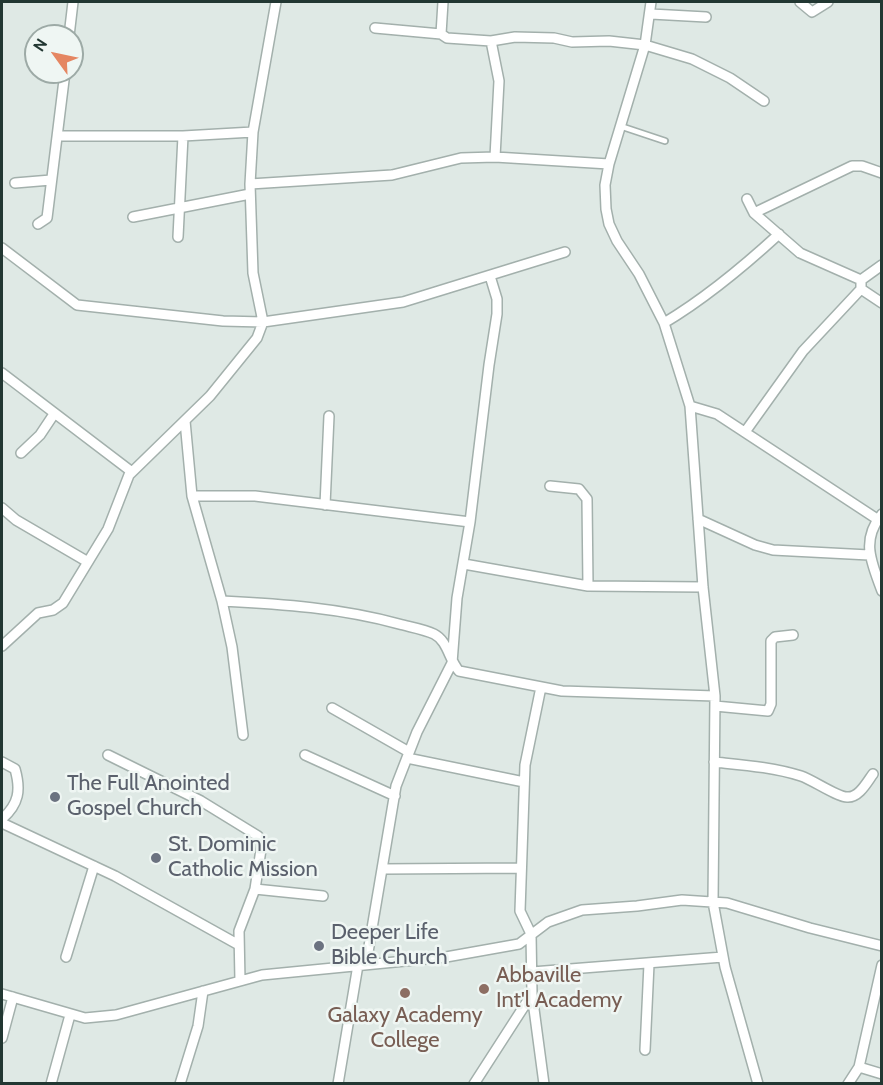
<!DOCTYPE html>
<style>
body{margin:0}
#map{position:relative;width:883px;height:1085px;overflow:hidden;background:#dfe9e5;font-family:Cabin,sans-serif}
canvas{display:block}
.frame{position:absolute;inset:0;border:3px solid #223732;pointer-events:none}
.north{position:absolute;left:24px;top:24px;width:60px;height:60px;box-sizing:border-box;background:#eff6f3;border:2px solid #9daaa6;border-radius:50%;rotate:303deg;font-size:16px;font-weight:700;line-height:24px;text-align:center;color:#223732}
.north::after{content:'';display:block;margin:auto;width:21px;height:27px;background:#e58662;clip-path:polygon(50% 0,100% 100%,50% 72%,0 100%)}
</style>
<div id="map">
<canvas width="883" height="1085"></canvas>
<div class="frame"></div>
<div class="north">N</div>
</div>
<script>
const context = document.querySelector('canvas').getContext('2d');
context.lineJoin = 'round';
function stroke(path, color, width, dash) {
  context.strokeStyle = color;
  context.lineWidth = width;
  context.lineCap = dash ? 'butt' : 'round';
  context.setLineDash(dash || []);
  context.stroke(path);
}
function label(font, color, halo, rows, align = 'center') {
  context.font = font + ' Cabin,sans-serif';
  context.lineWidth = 5;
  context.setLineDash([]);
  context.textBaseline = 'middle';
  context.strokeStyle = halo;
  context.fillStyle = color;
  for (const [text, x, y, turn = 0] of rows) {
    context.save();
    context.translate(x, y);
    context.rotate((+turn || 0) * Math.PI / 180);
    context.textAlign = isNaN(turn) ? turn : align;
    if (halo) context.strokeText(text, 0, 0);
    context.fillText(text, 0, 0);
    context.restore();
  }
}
const service = new Path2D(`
 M 620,126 L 665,141`);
const minor = new Path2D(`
 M 651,2 L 645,45 L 609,164 L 605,185 L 606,209 L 609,224 L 617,241 L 639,274 L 664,323 L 690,406 L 703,587 L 715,696 L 713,902 L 725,967 L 758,1084
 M 800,2 L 812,12 L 828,2
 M 651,14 L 706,17
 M 375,28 L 441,34 L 447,38 L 491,41 L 515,37 L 554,38 L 572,42 L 609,41 L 645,45 L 692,59 L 730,78 L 764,101
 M 441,34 L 443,2
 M 69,36 L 73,2
 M 491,41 L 499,81 L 495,157
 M 58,136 L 183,136 L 253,132
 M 15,183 L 51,180
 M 250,184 L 392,175 L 461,158 L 495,157 L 609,164
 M 747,199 L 754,213 L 800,253 L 861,280
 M 754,213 L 852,166 L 862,166 L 882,173
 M 133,217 L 250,194
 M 38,224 L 47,218 L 65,72
 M 178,237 L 183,136
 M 2,248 L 77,305 L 223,321 L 263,322 L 403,302 L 565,252
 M 861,289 L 882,303
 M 664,323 C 706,298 743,267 779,234
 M 2,373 L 132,472
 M 690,406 L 717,414 L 877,519
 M 185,421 L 192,496 L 222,601 L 232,647 L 243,735
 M 745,432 L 803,351 L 861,289 L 861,280 L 882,265
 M 21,453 L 40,435 L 54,414
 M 550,486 L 579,489 L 587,499 L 588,586
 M 192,496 L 255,496 L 470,522
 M 325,505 L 329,416
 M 2,508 L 16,520 L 88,562
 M 882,514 C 860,541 872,563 882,591
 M 698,519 L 755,545 L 773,550 L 869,555
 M 464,564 L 588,586 L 703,587
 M 222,601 C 282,604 341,608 399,624 C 410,627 424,629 434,634 C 448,641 449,660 459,671 L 562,691 L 715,696
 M 2,646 L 38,613 L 53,610 L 63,603 L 108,529 L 129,475 L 210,396 L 257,338 L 263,322 L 253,273 L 250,184 L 253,132 L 276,2
 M 541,687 L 525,765 L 520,911 L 531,934 L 532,994 L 544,1084
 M 715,706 L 768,711 L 771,704 L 771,641 L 775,637 L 793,635
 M 332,708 L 409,752
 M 108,755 L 201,801 L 258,836 L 262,843 L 255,889 L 239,931 L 240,981
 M 305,755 L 395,796
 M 407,758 L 524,782
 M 2,762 L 15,769 C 21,790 19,804 2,819
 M 714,762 C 743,765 773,767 801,776 C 813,780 837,797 847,797 C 859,798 867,782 873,774
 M 2,823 L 115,876 L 239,945
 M 383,869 L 521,868
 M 255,889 L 323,896
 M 66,957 L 94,866
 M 366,964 L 396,786 L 417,732 L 452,663 L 457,598 L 470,522 L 489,365 L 497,314 L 497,299 L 490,276
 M 532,972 L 723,957
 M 2,994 L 85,1018 L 116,1015 L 262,975 L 446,957 L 519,944 L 548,922 L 582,910 L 637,906 L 682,900 L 727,903 L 810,928 L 882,946
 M 2,1038 L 13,997
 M 645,1050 L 649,964
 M 859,1067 L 882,1074
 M 51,1084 L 70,1015
 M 180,1084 L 198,1026 L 203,991
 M 338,1084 L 358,965
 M 474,1084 L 532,994
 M 848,1084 L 859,1067 L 882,965`);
const markers = [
 [55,797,6,"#6b7280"],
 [156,858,6,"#6b7280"],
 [319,946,6,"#6b7280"],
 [484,989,6,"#8d6e63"],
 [405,993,6,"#8d6e63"]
];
const worshipNames = [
 ["The Full Anointed",67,784],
 ["Gospel Church",67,809],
 ["St. Dominic",168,845],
 ["Catholic Mission",168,870],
 ["Deeper Life",331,933],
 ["Bible Church",331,958]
];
const educationNames = [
 ["Abbaville",496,976],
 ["Int'l Academy",496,1001],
 ["Galaxy Academy",405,1016,"center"],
 ["College",405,1041,"center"]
];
stroke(service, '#a3b0ac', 8);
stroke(minor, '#a3b0ac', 12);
stroke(service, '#fff', 4.5);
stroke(minor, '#fff', 9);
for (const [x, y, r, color] of markers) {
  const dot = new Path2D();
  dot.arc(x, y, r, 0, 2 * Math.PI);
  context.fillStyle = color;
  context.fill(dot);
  stroke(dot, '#eff6f3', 2);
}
label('22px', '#5b616d', '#eff6f3', worshipNames, 'left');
label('22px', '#785e54', '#eff6f3', educationNames, 'left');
</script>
